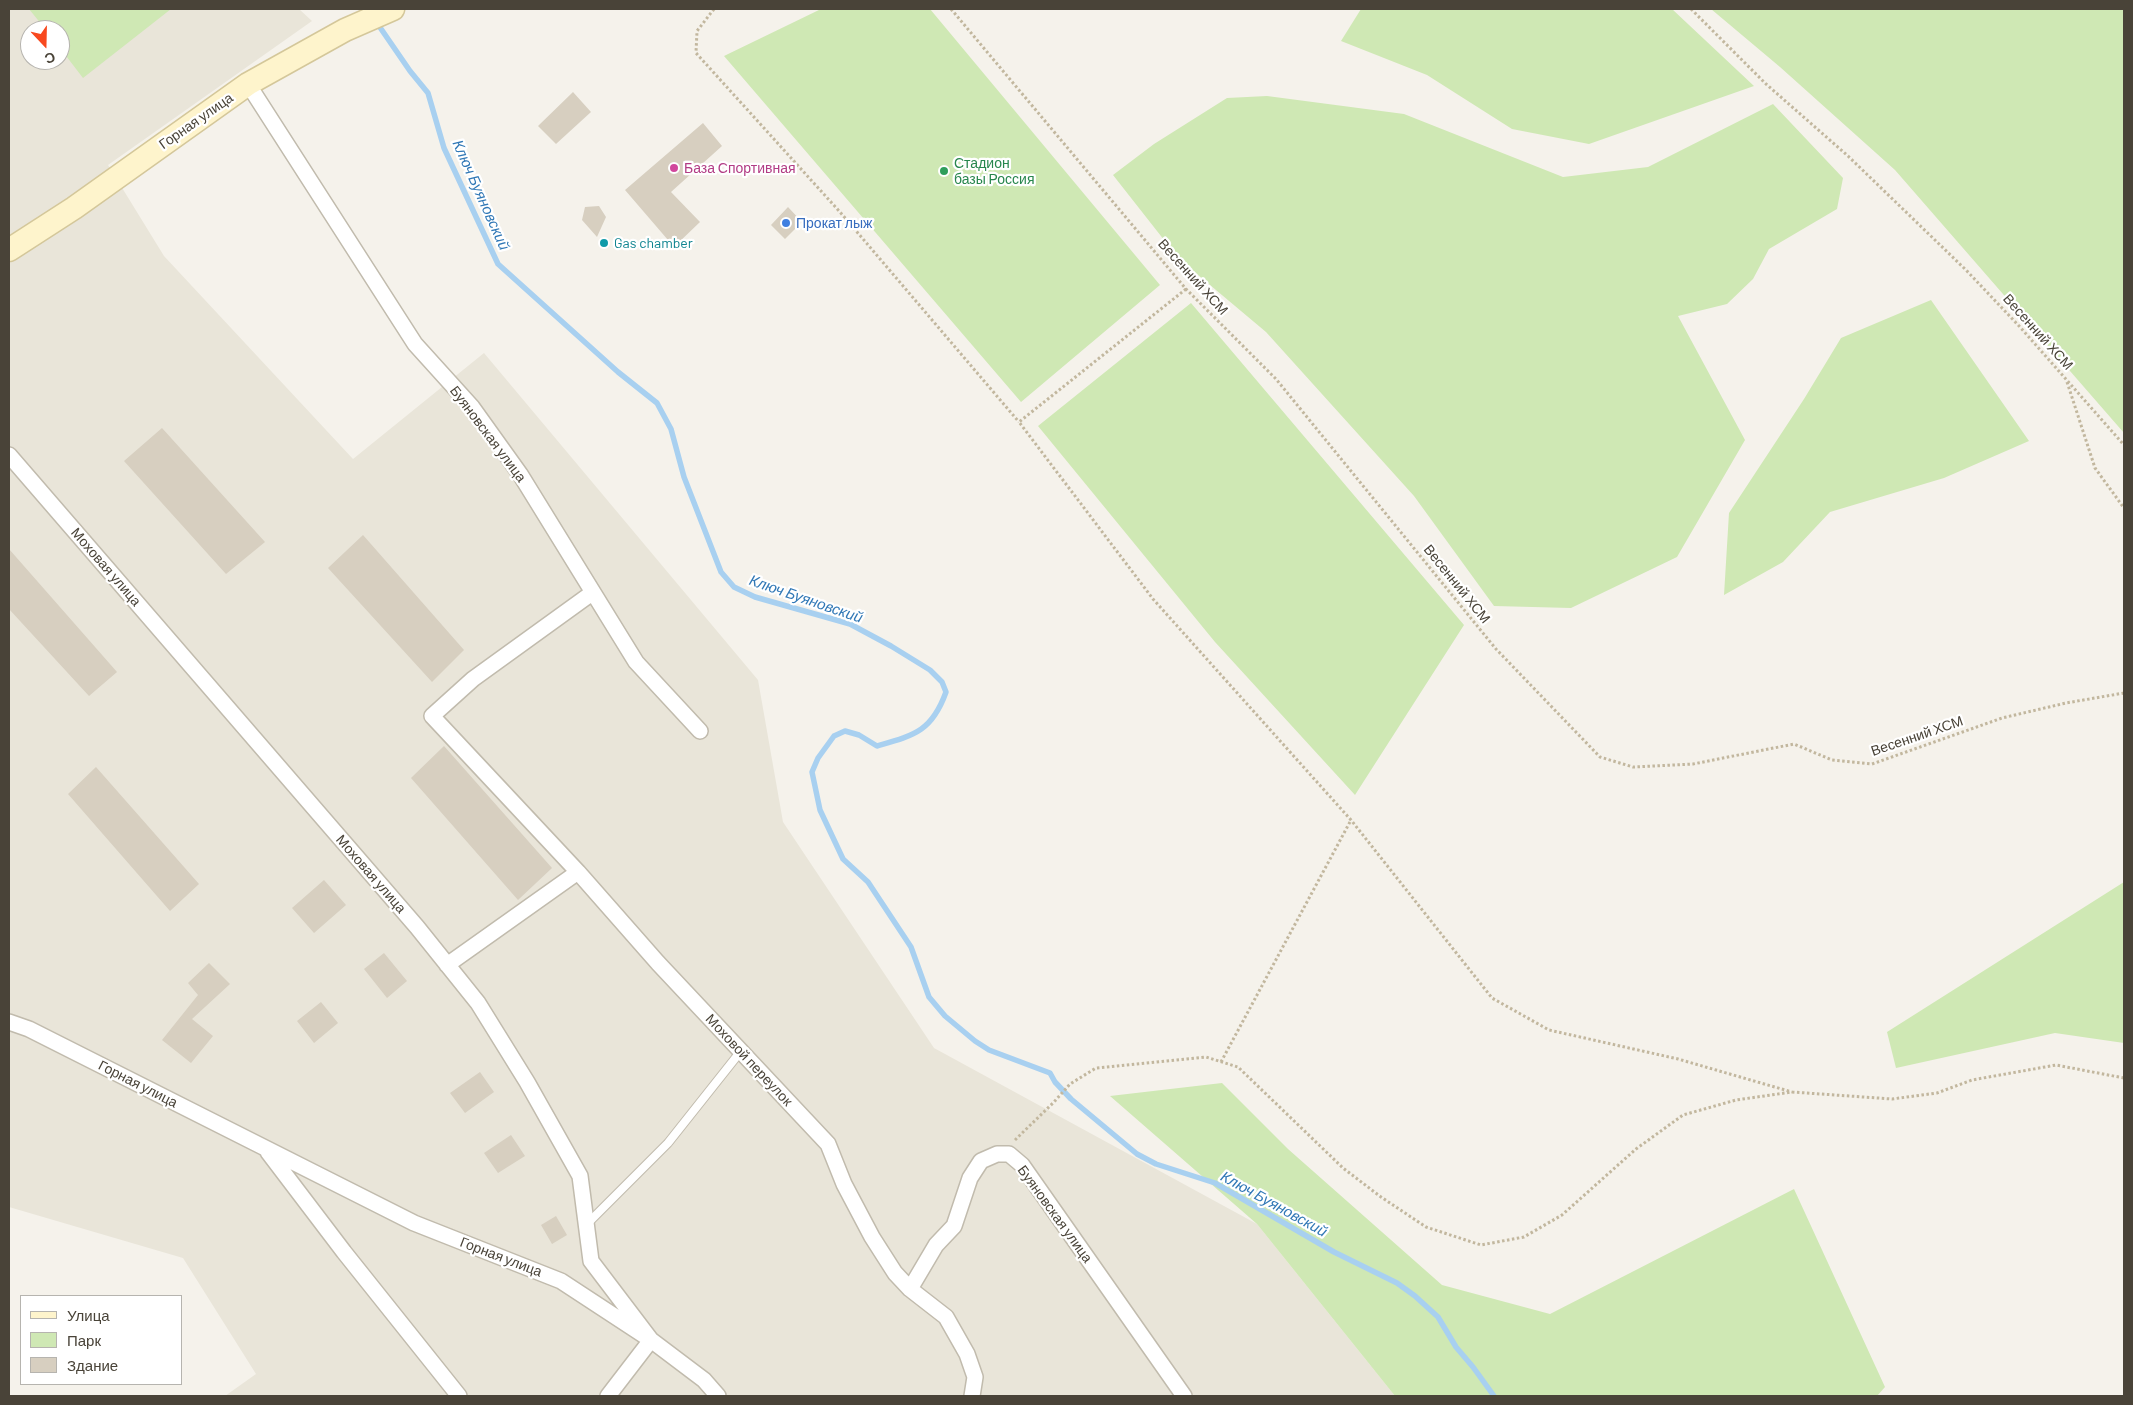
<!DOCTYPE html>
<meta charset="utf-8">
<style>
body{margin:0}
#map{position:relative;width:2133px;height:1405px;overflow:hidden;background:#f5f2eb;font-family:Barlow,sans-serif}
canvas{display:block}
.frame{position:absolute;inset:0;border:10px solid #494338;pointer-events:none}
.legend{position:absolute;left:20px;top:1295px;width:162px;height:90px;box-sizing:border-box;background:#fff;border:1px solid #b6b4af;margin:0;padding:6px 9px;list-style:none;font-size:15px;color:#494338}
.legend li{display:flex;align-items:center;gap:10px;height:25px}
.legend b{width:25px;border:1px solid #b6b4af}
.north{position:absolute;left:20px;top:20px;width:50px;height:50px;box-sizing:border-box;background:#fff;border:1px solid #b6b4af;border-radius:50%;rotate:159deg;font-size:14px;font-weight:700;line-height:20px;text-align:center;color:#494338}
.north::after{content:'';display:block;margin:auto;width:18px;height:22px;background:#f8491f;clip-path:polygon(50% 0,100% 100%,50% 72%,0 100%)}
</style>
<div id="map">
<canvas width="2133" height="1405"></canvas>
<div class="frame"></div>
<ul class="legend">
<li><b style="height:6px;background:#fef4cc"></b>Улица</li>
<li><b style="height:14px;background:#cfe8b4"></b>Парк</li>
<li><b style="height:14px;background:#d7cfc0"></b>Здание</li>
</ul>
<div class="north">С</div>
</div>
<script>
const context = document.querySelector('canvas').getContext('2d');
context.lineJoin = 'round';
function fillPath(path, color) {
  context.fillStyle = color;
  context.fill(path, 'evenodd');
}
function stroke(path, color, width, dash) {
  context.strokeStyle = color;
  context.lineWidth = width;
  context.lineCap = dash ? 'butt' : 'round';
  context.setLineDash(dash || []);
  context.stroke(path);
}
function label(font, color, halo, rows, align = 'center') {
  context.font = font + ' Barlow,sans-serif';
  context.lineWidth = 4.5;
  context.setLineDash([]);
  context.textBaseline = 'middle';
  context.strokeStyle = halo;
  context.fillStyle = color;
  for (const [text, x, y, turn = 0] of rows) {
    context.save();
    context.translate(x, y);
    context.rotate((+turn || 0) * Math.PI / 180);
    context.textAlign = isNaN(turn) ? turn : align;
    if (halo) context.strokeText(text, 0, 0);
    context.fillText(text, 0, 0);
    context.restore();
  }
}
const residential = new Path2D(`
 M 9,9 L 299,9 L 312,21 L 108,165 L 164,256 L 353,459 L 484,353 L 758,680 L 783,822 L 934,1048 L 1257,1224 L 1395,1396 L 225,1396 L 256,1374 L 183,1258 L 9,1207 ZM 30,30 L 60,30 L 60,60 L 30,60 Z`);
const green = new Path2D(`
 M 29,9 L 171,9 L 83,78 L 60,48 L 60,30 L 46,30 Z
 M 821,9 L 930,9 L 1160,285 L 1021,402 L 724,56 Z
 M 1361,9 L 1672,9 L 1754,86 L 1589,144 L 1512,129 L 1427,75 L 1341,41 Z
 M 1711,9 L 2124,9 L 2124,433 L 1895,170 L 1780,67 Z
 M 1267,96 L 1404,114 L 1563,177 L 1648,167 L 1773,104 L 1843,178 L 1837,209 L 1769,249 L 1753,279 L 1727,304 L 1678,316 L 1745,440 L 1677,557 L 1571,608 L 1494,606 L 1414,496 L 1266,332 L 1179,259 L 1113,175 L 1154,144 L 1227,98 Z
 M 1931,300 L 2029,441 L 1944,478 L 1830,512 L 1783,562 L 1724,595 L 1729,513 L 1804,399 L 1841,338 Z
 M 1191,303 L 1464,625 L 1355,795 L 1215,642 L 1038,426 Z
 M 2124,882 L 2124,1043 L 2055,1033 L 1896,1068 L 1887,1032 Z
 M 1222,1083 L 1288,1149 L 1442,1285 L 1550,1314 L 1794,1189 L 1885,1387 L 1877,1396 L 1395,1396 L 1257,1224 L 1110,1096 Z`);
const stream = new Path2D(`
 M 377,23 L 410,71 L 428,93 L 444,148 L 498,264 L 618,372 L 657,403 L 671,429 L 684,477 L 721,572 L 734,587 L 755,597 L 850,624 L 891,646 L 930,670 L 942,682 L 946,692 C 932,731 915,735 877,746 L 859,735 L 845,731 L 834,736 L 818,758 L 812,772 L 820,810 L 843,859 L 868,882 L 911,947 L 929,997 L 945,1016 L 975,1041 L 989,1050 L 1050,1073 L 1055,1082 L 1071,1099 L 1137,1154 L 1156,1164 L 1215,1183 L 1334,1252 L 1397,1283 L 1415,1296 L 1438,1317 L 1456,1347 L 1473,1367 L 1494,1396`);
const building = new Path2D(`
 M 573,92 L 591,112 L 556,144 L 538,126 Z
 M 703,123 L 722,146 L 671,192 L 700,222 L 674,247 L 625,190 Z
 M 599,206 L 606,217 L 597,237 L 582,220 L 585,207 Z
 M 788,207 L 802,222 L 785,239 L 771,225 Z
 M 162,428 L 265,542 L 226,574 L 124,461 Z
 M 363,535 L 464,650 L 432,682 L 328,568 Z
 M 9,549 L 117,672 L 89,696 L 9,609 Z
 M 444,746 L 552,868 L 518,900 L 411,778 Z
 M 96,767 L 199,884 L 170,911 L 68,794 Z
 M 324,880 L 346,905 L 314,933 L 292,908 Z
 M 384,953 L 407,981 L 387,998 L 364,969 Z
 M 209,963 L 230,984 L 192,1019 L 213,1036 L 191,1063 L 162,1040 L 198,995 L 188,983 Z
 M 321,1002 L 338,1023 L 314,1043 L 297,1021 Z
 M 480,1072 L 494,1092 L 465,1113 L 450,1093 Z
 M 511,1135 L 525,1156 L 498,1173 L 484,1153 Z
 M 556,1216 L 567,1235 L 552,1244 L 541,1225 Z`);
const path = new Path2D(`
 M 714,9 L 697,31 L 696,53 L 840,212 L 1019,422
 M 951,9 L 1186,289 L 1276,379 L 1496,649 L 1600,757 L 1633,767 L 1693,764 L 1794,744 L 1832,760 L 1872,764 L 2002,718 L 2066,703 L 2124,693
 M 1691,9 L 1766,84 L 1848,156 L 1966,270 L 2020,327 L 2124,445
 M 1186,289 L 1019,422 L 1153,599 L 1351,820 L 1492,998 L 1549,1030 L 1678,1059 L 1792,1092
 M 2067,382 L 2095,468 L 2124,508
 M 1221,1062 L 1351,820
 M 1015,1140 L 1054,1102 L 1070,1084 L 1096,1068 L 1206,1057 L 1238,1067 L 1343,1168 L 1381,1197 L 1426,1227 L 1481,1245 L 1524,1237 L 1562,1215 L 1636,1149 L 1683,1115 L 1736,1100 L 1792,1092 L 1892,1099 L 1937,1093 L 1972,1080 L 2056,1065 L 2124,1078`);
const lane = new Path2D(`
 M 586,1225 L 668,1143 L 741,1051`);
const street = new Path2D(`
 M 248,84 L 415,344 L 472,407 L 520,474 L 636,662 L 700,731
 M 9,455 L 417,927 L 478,1003 L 527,1082 L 580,1176 L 591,1261 L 651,1340 L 608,1396
 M 592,593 L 473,679 L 432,716 L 578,872 L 658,963 L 828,1144 L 844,1184 L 872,1237 L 895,1273 L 910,1289 L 946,1317 L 967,1354 L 975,1377 L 972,1396
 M 447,965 L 578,872
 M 9,1022 L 29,1029 L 414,1223 L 561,1281 L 651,1340 L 704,1380 L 718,1396
 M 268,1152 L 344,1252 L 459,1396
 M 910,1289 L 936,1245 L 954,1226 L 970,1178 L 981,1161 L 997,1154 L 1009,1154 L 1022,1165 L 1184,1396`);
const secondary = new Path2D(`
 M 9,250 L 74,208 L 248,84 L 345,30 L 393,9`);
const markers = [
 [674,168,5,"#d1479c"],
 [944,171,5,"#2e9e5b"],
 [786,223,5,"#3f7fe0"],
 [604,243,5,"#0f9aa8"]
];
const streetNames = [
 ["Горная улица",196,121,-35],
 ["Весенний ХСМ",1193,277,48],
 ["Весенний ХСМ",2038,332,48],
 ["Буяновская улица",488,434,53],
 ["Моховая улица",106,567,49],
 ["Весенний ХСМ",1457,584,51],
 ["Весенний ХСМ",1917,736,-19],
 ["Моховая улица",371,874,49],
 ["Моховой переулок",749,1060,47],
 ["Горная улица",138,1084,27],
 ["Буяновская улица",1055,1214,54],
 ["Горная улица",501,1257,21]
];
const leisureNames = [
 ["Стадион",954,163],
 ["базы Россия",954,179]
];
const hotelNames = [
 ["База Спортивная",684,168]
];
const shopNames = [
 ["Прокат лыж",796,223]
];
const cultureNames = [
 ["Gas chamber",614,243]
];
const waterNames = [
 ["Ключ Буяновский",481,195,66],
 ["Ключ Буяновский",806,599,19],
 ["Ключ Буяновский",1274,1204,29]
];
fillPath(residential, '#e9e5d9');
fillPath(green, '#cfe8b4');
stroke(stream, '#a8d0f0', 5.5);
fillPath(building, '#d7cfc0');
stroke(lane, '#c1bbad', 10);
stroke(street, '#c1bbad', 18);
stroke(secondary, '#d4c79a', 25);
stroke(path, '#c2b79e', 3, [2.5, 2.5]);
stroke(lane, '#fff', 8);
stroke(street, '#fff', 15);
stroke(secondary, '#fef4cc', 22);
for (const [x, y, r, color] of markers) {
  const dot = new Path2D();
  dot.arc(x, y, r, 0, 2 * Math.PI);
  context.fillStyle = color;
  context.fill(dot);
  stroke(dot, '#fff', 2);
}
label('14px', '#494338', '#fff', streetNames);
label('14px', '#27864d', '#fff', leisureNames, 'left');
label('14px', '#b23c85', '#fff', hotelNames, 'left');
label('14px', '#366cbe', '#fff', shopNames, 'left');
label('14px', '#0d838f', '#fff', cultureNames, 'left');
label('italic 15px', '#3178b6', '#fff', waterNames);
</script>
